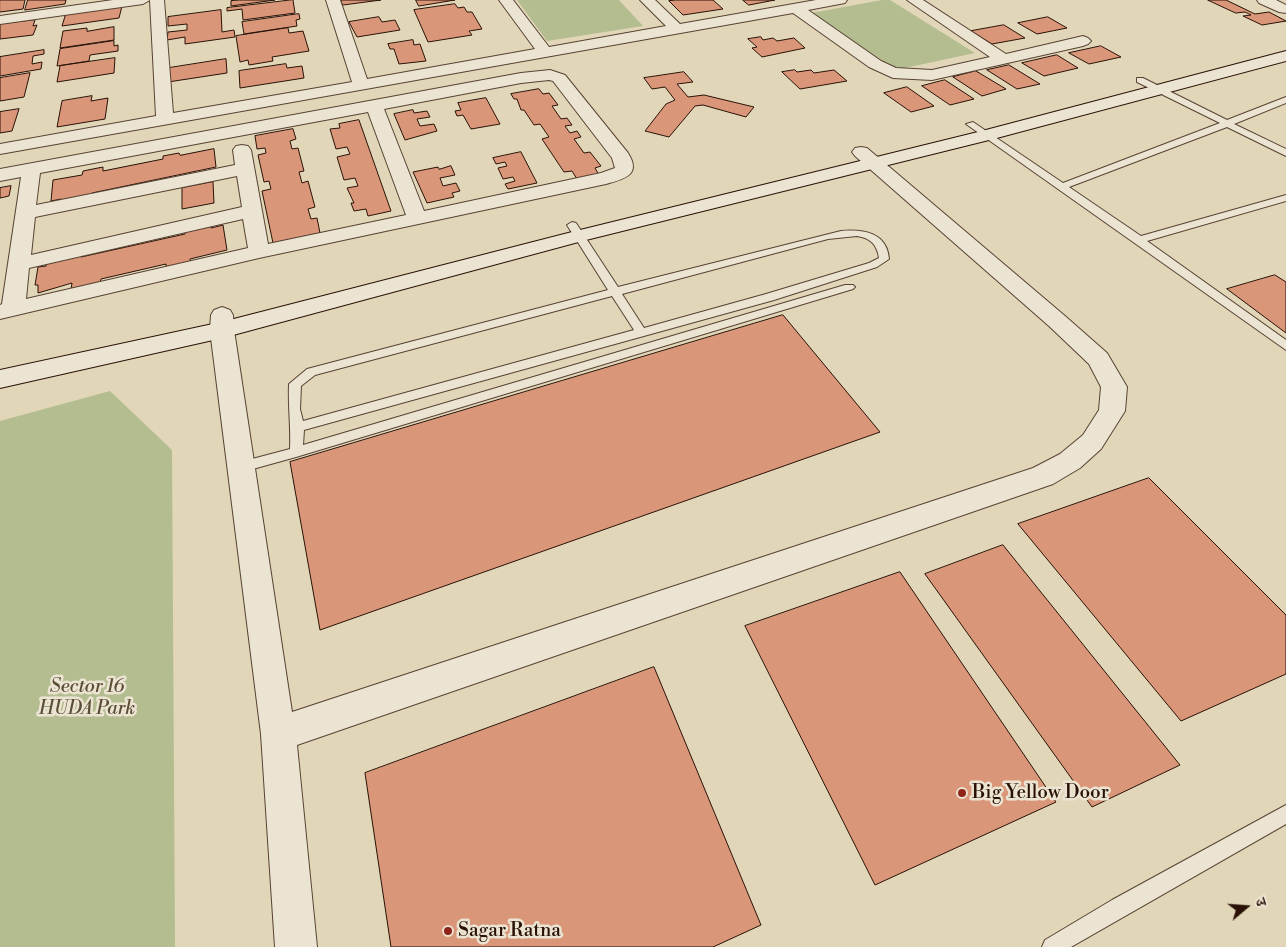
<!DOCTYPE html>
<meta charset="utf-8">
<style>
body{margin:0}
#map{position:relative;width:1286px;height:947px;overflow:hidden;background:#e2d6b9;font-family:"Libre Bodoni","Noto Serif Devanagari",serif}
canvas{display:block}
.north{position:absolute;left:1221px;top:882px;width:50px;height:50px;-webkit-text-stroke:4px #ece4d2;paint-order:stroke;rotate:72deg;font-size:14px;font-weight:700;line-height:20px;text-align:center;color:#291106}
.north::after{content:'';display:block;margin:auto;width:18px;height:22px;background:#291106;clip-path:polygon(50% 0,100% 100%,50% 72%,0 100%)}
</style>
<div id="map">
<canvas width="1286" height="947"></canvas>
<div class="north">उ</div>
</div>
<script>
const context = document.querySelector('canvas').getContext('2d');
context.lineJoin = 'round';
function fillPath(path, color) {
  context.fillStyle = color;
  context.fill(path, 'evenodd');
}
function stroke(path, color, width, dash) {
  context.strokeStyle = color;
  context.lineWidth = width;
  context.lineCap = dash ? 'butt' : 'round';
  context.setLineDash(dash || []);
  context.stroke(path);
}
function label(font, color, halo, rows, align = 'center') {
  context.font = font + ' "Libre Bodoni",serif';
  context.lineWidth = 5;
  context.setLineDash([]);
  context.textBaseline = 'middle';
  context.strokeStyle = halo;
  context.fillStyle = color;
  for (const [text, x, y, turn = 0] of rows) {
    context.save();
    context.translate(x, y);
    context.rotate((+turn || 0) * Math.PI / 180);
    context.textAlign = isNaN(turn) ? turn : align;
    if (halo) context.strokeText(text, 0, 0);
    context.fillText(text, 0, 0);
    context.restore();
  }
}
const green = new Path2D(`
 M 517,0 L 619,0 L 643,26 L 547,41 Z
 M 882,0 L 890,0 L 975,53 L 886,72 L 806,14 Z
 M 110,391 L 172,450 L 175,947 L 0,947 L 0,421 Z`);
const building = new Path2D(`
 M 0,0 L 25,0 L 23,9 L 0,12 Z
 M 28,0 L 66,0 L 65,4 L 25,10 Z
 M 240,0 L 275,0 L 231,6 L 231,1 Z
 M 293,0 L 295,13 L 243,20 L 242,9 L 227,11 L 227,8 Z
 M 341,0 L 381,0 L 343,5 Z
 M 416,0 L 455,0 L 419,6 Z
 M 676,0 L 713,0 L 723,9 L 683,15 L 669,1 Z
 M 743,0 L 775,0 L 749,5 Z
 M 1208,0 L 1226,0 L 1255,14 L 1269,12 L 1286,21 L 1262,25 L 1243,16 L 1251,15 L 1245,12 L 1236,13 Z
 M 455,4 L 458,8 L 464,7 L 467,12 L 472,12 L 482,29 L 469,31 L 472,35 L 428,42 L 414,10 Z
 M 122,6 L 119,18 L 62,26 L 66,13 Z
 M 221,10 L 222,32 L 234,30 L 235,37 L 185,44 L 185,37 L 167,40 L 168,32 L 187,30 L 187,24 L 168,26 L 168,17 Z
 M 299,14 L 300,19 L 296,20 L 297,26 L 244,34 L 242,22 Z
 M 379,17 L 382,22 L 395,20 L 400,30 L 357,37 L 349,22 Z
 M 1048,17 L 1067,28 L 1037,34 L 1018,23 Z
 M 35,20 L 33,26 L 37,25 L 33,35 L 0,39 L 0,24 Z
 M 1004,25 L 1025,38 L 992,44 L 971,31 Z
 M 114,27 L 114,40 L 60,48 L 63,31 L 87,28 L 87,31 Z
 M 288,28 L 289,33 L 303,31 L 309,51 L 272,57 L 273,61 L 249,65 L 248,60 L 240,62 L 236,36 Z
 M 761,37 L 763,40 L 773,38 L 777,41 L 794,38 L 805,48 L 762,57 L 752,48 L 757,47 L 748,39 Z
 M 413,40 L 414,45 L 420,44 L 426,61 L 399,64 L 394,49 L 390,49 L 388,44 Z
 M 114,41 L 114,46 L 118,45 L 118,51 L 90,55 L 89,61 L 57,66 L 60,49 Z
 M 1101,46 L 1121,57 L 1089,64 L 1069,53 Z
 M 44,50 L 44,54 L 33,56 L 32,64 L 42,62 L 41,69 L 0,76 L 0,57 Z
 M 1057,55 L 1078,68 L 1044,76 L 1022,63 Z
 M 115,58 L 114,73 L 57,82 L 60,66 Z
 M 226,59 L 227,73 L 168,82 L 169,68 Z
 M 286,64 L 287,68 L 302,66 L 304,78 L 240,88 L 239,71 Z
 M 1009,65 L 1040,84 L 1017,89 L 987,70 Z
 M 795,70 L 797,72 L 811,70 L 814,73 L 834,70 L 847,81 L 800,89 L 782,72 Z
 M 976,71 L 1006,89 L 982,96 L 953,77 Z
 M 684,72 L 693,82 L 677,84 L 688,97 L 704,95 L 754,107 L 746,117 L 703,105 L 695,106 L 669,137 L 645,131 L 666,104 L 675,100 L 665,87 L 652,89 L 644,78 Z
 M 30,73 L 24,97 L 0,101 L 0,78 Z
 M 945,80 L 974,99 L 950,105 L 922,86 Z
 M 907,87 L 934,106 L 911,112 L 884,93 Z
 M 539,89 L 543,94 L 549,93 L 558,105 L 552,106 L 561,119 L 567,118 L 572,125 L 565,126 L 570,133 L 577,131 L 581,137 L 574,139 L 584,153 L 590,152 L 601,166 L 595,168 L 599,175 L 577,179 L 572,171 L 564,172 L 542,139 L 549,137 L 540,124 L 534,125 L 524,110 L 521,110 L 517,99 L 514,99 L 511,94 Z
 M 92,96 L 91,101 L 108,98 L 105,119 L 57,127 L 62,101 Z
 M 486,98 L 500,124 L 471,129 L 463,115 L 457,116 L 455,111 L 461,110 L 458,103 Z
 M 19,109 L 12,131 L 0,133 L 0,112 Z
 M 413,110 L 414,113 L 427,111 L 430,117 L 417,119 L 420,126 L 434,124 L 437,131 L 405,140 L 394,114 Z
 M 359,120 L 391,211 L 368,216 L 366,209 L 354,211 L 351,203 L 354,203 L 347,188 L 358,186 L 355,178 L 344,180 L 337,157 L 350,154 L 347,147 L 336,149 L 330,129 L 340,128 L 339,124 Z
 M 293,129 L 296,139 L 290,141 L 292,149 L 298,148 L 304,171 L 299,172 L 302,183 L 308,181 L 315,207 L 308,209 L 311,219 L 317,218 L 320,233 L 273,243 L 262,191 L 271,189 L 269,181 L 264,182 L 258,155 L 266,153 L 265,148 L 257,149 L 255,136 Z
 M 214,149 L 216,167 L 92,193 L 92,196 L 61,202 L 61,199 L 51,201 L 53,180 L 82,175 L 83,171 L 103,167 L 103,171 L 163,159 L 163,156 L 179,153 L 180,155 Z
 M 521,152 L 537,183 L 508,189 L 505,184 L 515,181 L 513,177 L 503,179 L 498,168 L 507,166 L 505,162 L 496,164 L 493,158 Z
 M 451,166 L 455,175 L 440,178 L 443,186 L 456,183 L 460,191 L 452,193 L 454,197 L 427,203 L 413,172 L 438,167 L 439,169 Z
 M 213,182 L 214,203 L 182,209 L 182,188 Z
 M 11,186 L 9,196 L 0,198 L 0,188 Z
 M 211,225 L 211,228 L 223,225 L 227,250 L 190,259 L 191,263 L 166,268 L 166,264 L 101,279 L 100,283 L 71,289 L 72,283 L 38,293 L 38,285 L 35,285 L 38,267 L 46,266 L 47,260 L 82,252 L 81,257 L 185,234 L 185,230 Z
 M 1275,275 L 1286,282 L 1286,333 L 1227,289 Z
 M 783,315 L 880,432 L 320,630 L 290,462 Z
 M 1149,478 L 1286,615 L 1286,674 L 1181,721 L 1018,524 Z
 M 1003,545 L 1180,765 L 1092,807 L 925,574 Z
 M 900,572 L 1056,802 L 875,885 L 745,626 Z
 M 654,667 L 761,925 L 713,947 L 391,947 L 365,773 Z`);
const lane = new Path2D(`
 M 1137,78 L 1143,78 L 1227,120 L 1286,97 L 1286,103 L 1234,124 L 1286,149 L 1286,156 L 1227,127 L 1069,187 L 1141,236 L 1286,195 L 1286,201 L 1147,241 L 1286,340 L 1286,350 L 966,124 L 973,122 L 1063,183 L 1220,123 L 1137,82 Z
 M 572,222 L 576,223 L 618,287 L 841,231 C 864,229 887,233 889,259 L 877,267 L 774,300 L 304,430 L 303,445 L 845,285 L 853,285 L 855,287 L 853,289 L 296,457 L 242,472 L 237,471 L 235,467 L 237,463 L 290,449 C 291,427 288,406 289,384 L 307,369 L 608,290 L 567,225 ZM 857,236 C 870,238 877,244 879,258 L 869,263 L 766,294 L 644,328 L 622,294 L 828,239 ZM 612,296 L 634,330 L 303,421 L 300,409 L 301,386 L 315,375 Z
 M 1286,805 L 1286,824 L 1071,947 L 1042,947 L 1045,940 L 1112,900 Z`);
const street = new Path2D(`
 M 113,0 L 150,0 L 143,4 L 0,24 L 0,16 Z
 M 150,0 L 164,0 L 173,113 L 352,82 L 326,0 L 340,0 L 367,79 L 535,49 L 499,0 L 513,0 L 549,47 L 666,26 L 640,0 L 655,0 L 680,24 L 816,0 L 847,0 L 845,3 L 808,10 L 881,61 L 896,68 L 932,70 L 990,57 L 907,0 L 923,0 L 1006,54 L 1083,36 L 1088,38 L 1091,41 L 1088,44 L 1083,46 L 932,80 L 893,78 L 869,67 L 793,13 L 0,154 L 0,144 L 156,116 Z
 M 1257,0 L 1276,0 L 1286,5 L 1286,13 L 1279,12 L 1259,3 Z
 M 550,70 L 565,75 L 628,153 C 642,175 624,179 606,184 L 259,258 L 0,319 L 0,305 L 2,304 L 21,177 L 0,181 L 0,169 L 521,73 ZM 549,80 L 553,81 L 612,158 L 615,168 L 601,173 L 424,211 L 384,109 L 521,83 ZM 368,112 L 406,215 L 268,244 L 251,150 L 248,146 L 242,145 L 236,146 L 233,150 L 235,165 L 36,205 L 40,173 ZM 237,176 L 242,207 L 31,255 L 35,217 ZM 243,219 L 248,248 L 26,299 L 29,268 Z
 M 861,147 L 867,148 L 1065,316 L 1107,353 L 1127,387 L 1125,411 L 1101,449 L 1080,468 L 1053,484 L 297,745 L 317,947 L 275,947 L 261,734 L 210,330 L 211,315 L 214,310 L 222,307 L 230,310 L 233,315 L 234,330 L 292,712 L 1033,468 L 1060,454 L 1083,435 L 1099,410 L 1101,387 L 1089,364 L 1049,326 L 855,156 L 852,152 L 855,148 Z`);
const secondary = new Path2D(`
 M 1286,51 L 1286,61 L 993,139 L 586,240 L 222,338 L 0,388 L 0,370 L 222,322 L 572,232 L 982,131 Z`);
const markers = [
 [962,793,5,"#8f2418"],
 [448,931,5,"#8f2418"]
];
const nearParknames = [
 ["Sector 16",87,687],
 ["HUDA Park",87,709]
];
const nearPoinames = [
 ["Big Yellow Door",972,793],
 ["Sagar Ratna",458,931]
];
fillPath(green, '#b4bd8f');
fillPath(building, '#da9679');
stroke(building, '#291106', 1);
stroke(lane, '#574233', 2);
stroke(street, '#574233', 2);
stroke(secondary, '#291106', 2);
fillPath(lane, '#ece4d2');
fillPath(street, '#ece4d2');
fillPath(secondary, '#ece4d2');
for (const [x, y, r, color] of markers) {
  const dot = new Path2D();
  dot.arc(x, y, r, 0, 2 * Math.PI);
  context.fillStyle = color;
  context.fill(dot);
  stroke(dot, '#ece4d2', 2);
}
label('italic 19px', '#5a4d36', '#ece4d2', nearParknames);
label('19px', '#291106', '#ece4d2', nearPoinames, 'left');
</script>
